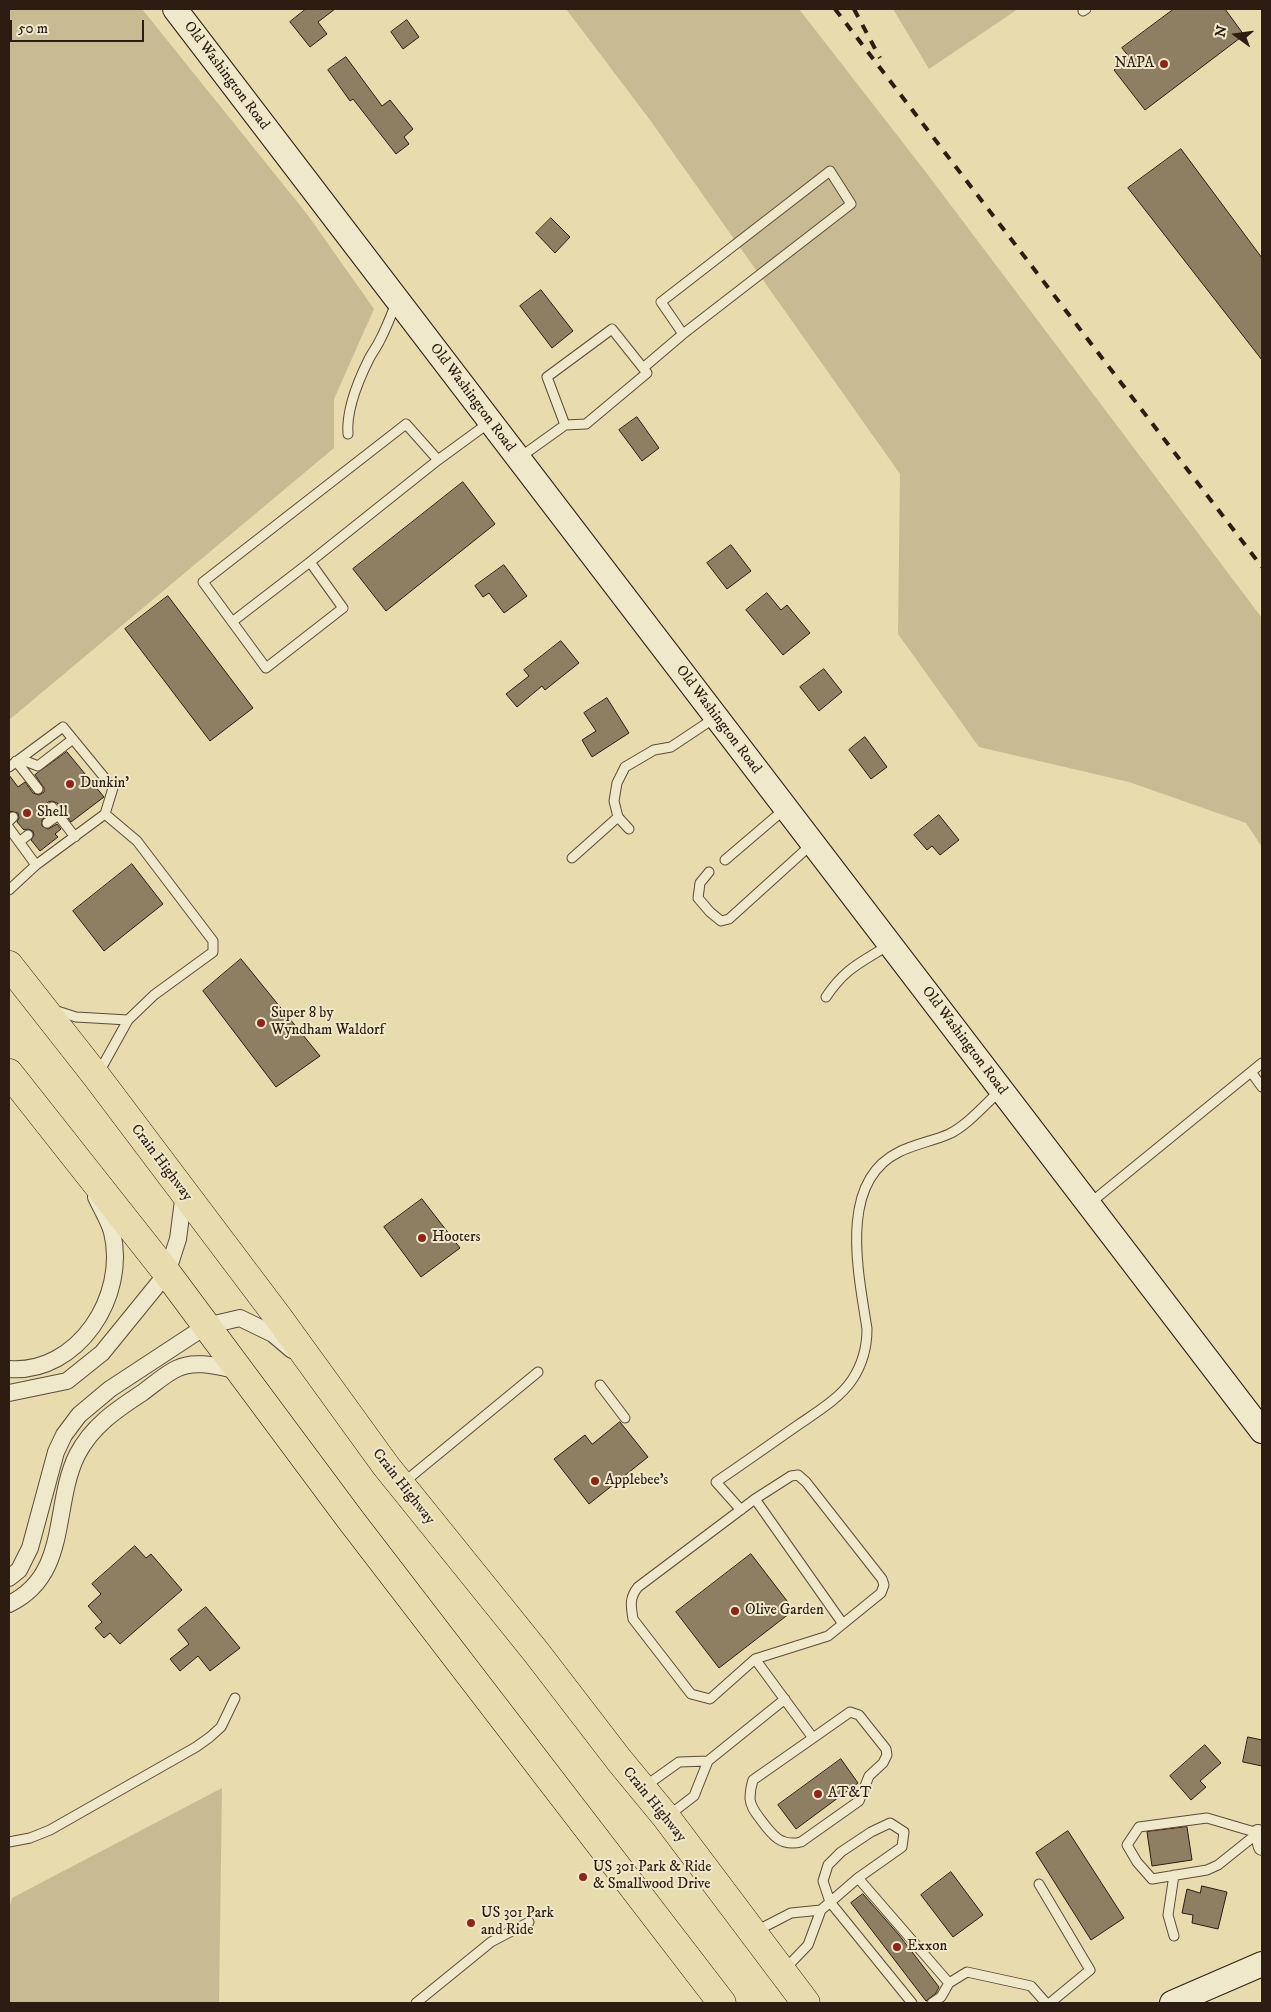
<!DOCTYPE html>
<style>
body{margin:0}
#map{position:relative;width:1271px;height:2012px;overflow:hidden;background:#e8dbae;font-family:"IM FELL DW Pica",serif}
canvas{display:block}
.frame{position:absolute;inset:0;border:10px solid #2d1c11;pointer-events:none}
.north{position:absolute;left:1211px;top:10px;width:50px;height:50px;-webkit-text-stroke:4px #f0e8ca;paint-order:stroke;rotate:284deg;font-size:14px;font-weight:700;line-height:20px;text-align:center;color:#2d1c11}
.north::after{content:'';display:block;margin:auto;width:18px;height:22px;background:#2d1c11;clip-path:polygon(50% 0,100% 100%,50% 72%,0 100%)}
.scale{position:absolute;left:10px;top:20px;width:134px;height:22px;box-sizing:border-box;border:2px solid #2d1c11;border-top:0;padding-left:6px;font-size:15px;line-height:18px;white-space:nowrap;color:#2d1c11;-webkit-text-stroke:4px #f0e8ca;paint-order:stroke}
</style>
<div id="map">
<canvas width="1271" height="2012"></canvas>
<div class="frame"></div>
<div class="north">N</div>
<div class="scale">50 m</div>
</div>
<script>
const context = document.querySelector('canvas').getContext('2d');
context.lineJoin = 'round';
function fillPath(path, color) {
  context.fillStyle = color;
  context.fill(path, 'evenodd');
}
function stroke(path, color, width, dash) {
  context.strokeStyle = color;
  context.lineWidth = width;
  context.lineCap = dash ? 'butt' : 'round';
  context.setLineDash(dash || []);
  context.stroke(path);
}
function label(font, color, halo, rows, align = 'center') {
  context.font = font + ' "IM FELL DW Pica",serif';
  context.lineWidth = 4;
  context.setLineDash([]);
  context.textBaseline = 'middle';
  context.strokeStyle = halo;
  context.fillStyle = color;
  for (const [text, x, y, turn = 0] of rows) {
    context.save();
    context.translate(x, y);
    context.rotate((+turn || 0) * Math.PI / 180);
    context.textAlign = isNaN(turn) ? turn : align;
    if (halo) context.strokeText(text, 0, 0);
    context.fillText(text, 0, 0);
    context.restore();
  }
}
const green = new Path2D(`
 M 9,9 L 142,9 L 307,214 L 374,309 L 334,399 L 334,448 L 9,720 Z
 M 566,9 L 799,9 L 925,171 L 1262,618 L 1262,847 L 1246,823 L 1129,782 L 979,747 L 898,634 L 900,474 L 650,120 Z
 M 893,9 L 1018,9 L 929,69 Z
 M 222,1788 L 219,2003 L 9,2003 L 9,1909 L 12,1898 Z`);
const building = new Path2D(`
 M 306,9 L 335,9 L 318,22 L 327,34 L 310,47 L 290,22 Z
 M 1174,9 L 1225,9 L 1244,35 L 1145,110 L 1114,70 L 1130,58 L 1122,48 Z
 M 407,20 L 419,37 L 403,49 L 391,32 Z
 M 346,57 L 382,106 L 390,100 L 413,129 L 404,137 L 409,144 L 396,154 L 353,99 L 350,101 L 328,70 Z
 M 1181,149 L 1262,258 L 1262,360 L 1128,188 Z
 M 551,218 L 570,237 L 555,253 L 536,233 Z
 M 541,290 L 573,331 L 552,348 L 520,306 Z
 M 637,417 L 659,448 L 642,461 L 619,430 Z
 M 463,482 L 495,524 L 386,611 L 353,569 Z
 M 731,545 L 751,571 L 727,589 L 707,563 Z
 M 504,565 L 527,596 L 504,613 L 489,593 L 483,597 L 475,586 Z
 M 767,593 L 781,610 L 787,605 L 810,633 L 783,655 L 746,610 Z
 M 168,596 L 253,708 L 210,741 L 125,629 Z
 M 561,641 L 579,663 L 545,690 L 542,686 L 517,707 L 506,694 L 529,676 L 524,670 Z
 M 824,669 L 842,692 L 819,711 L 800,687 Z
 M 607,698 L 629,733 L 592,757 L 582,740 L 596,731 L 584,713 Z
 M 865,737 L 887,767 L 871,779 L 849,750 Z
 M 67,752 L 104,797 L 71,822 L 57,803 L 52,801 L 48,802 L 46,807 L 49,814 L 42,820 L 42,826 L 48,829 L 57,824 L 61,829 L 55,834 L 58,837 L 40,851 L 31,840 L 34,835 L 33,831 L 28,829 L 24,830 L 17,822 L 19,818 L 18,813 L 9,811 L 9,775 L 18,787 L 25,782 L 33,793 L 39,795 L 44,792 L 44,788 L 35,775 Z
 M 939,815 L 959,840 L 940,855 L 932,846 L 927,850 L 914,835 Z
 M 132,864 L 163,904 L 104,951 L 73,911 Z
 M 241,959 L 320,1056 L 276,1087 L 203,991 Z
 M 422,1199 L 460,1248 L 421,1277 L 384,1227 Z
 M 620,1422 L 648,1457 L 589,1504 L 554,1459 L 585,1435 L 592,1444 Z
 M 135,1546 L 146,1558 L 151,1554 L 182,1590 L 120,1644 L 110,1633 L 104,1638 L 95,1628 L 102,1622 L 88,1606 L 101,1594 L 92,1584 Z
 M 751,1554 L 794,1610 L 719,1668 L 676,1612 Z
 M 206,1607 L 240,1648 L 210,1671 L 198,1656 L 180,1671 L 170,1659 L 189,1644 L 178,1630 Z
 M 1248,1737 L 1262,1740 L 1262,1766 L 1243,1762 Z
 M 1205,1745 L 1221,1763 L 1200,1781 L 1206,1787 L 1191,1800 L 1170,1776 Z
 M 841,1759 L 858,1783 L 796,1829 L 778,1805 Z
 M 1187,1827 L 1192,1860 L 1152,1866 L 1147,1832 Z
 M 1068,1831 L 1124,1918 L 1091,1940 L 1036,1853 Z
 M 951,1872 L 983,1915 L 953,1937 L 921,1895 Z
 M 1202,1886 L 1227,1892 L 1218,1929 L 1192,1923 L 1193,1915 L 1182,1913 L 1187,1889 L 1200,1893 Z
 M 863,1894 L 899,1935 L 939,1987 L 936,1993 L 926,2001 L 851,1903 Z`);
const lane = new Path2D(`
 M 1083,11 L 1086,9
 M 643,368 L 683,334 L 851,204 L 830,171 L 661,302 L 683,334
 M 348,434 C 346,409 358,381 369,359 C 372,353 376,348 379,342 C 386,329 391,316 396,303
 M 519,458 L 565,425 L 586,424 L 647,373 L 612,329 L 547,377 L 565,425
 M 438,460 L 310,562 L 343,608 L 266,668 L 203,582 L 406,424 L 438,460 L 490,422
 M 232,622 L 310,562
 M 20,759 L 38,766 L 73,739
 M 16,761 L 38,789
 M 9,767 L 63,727 L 113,788 L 105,814
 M 52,807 L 75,837
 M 9,821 L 13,817
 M 47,823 L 58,815
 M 9,828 L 36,865 L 9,890
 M 629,829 L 618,817 L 614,801 L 617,783 L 625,767 L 654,750 L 671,747 L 716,717
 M 19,842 L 28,835
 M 572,858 L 618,817
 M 725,860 L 786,808
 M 36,865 L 105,814 L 137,841 L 213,941 L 213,952 L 154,995 L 128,1020 L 98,1074
 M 709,872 L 700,883 L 698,898 L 710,912 L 721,921 L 729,919 L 813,843
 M 826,997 C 846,967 861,963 890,944
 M 54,1010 L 76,1017 L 128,1020
 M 1251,1072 L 1262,1087
 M 1089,1204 L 1262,1063
 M 600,1385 L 625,1418
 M 403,1483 L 538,1372
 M 755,1499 L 843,1624
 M 741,1510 L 716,1482 C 744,1463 771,1444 798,1425 C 817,1412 839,1399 852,1380 C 862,1365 867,1347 867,1329 C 859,1275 837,1182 899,1152 C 915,1144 933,1141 949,1134 C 968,1125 985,1104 1001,1090
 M 755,1659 L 828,1636 L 881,1593 L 884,1585 L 882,1579 L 806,1482 L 798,1475 L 791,1476 L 755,1499 L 638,1587 C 629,1598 631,1606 633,1619 L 691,1694 L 710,1699 L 755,1659 L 813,1738 L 850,1712 L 859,1715 L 886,1749 L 887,1755 L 883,1763 L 869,1776 L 859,1801 L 801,1842 C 781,1847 772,1835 761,1820 C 756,1813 751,1808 750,1799 C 750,1792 751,1786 753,1780 L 813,1738
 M 644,1787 L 679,1762 L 708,1761
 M 668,1816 L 694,1796 L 708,1761 L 785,1699
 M 1207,1818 L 1258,1833 L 1218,1865 L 1207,1870 L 1152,1879 L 1137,1862 L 1127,1845 L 1139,1827 Z
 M 9,1842 L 30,1838 L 50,1830 L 196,1747 L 210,1737 L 221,1727 L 235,1698
 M 858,1878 L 902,1847 L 904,1832 L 890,1823 L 871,1832 L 841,1852 L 828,1865 L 823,1881 L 830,1902 L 912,2003
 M 1039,1884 L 1090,1970 L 1050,2003
 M 756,1931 L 791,1913 L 821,1910
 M 1174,1936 L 1168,1915 L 1174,1875
 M 784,1970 L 808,1945 L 821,1910 L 858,1878 L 949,1983 L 967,1972 L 1031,1986 L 1046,2003
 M 416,2003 L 491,1942 L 529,1922
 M 932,2003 L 941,1997 L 949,1983`);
const street = new Path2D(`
 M 9,1369 C 78,1374 128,1296 112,1232 C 109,1221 101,1208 96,1197
 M 9,1393 L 67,1381 L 102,1353 L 167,1273 L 178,1239 L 184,1193
 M 9,1578 L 19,1570 L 30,1548 L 56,1452 L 64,1435 L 79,1415 L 110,1389 L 206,1326 L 240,1318 L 273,1334 L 292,1350
 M 9,1604 C 70,1575 52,1506 77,1455 C 92,1426 116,1410 142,1393 C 153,1385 164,1375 176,1369 C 195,1359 220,1367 239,1371
 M 1258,1833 L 1262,1847`);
const secondary = new Path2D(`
 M 175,9 L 1262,1431
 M 1172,2003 L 1262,1964`);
const highway = new Path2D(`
 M 9,965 L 97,1077 L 278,1317 L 386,1466 L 536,1652 L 619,1760 L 666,1817 L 806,2003
 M 9,1073 L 167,1273 L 350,1519 L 722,2003`);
const rail = new Path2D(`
 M 835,9 L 1262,567
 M 854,9 L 880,58`);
const markers = [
 [1164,64,5,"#8f2418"],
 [70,784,5,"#8f2418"],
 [27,813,5,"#8f2418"],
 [261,1023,5,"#8f2418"],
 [422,1238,5,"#8f2418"],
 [595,1481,5,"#8f2418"],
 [735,1611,5,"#8f2418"],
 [818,1794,5,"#8f2418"],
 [583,1877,5,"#8f2418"],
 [471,1923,5,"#8f2418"],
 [897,1947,5,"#8f2418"]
];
const poiNames = [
 ["NAPA",1154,64,"right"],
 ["Dunkin'",80,784],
 ["Shell",37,813],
 ["Super 8 by",271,1014],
 ["Wyndham Waldorf",271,1031],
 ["Hooters",432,1238],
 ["Applebee's",605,1481],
 ["Olive Garden",745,1611],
 ["AT&T",828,1794],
 ["US 301 Park & Ride",593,1868],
 ["& Smallwood Drive",593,1885],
 ["US 301 Park",481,1914],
 ["and Ride",481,1931],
 ["Exxon",907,1947]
];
const streetNames = [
 ["Old Washington Road",226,76,53],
 ["Old Washington Road",472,398,53],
 ["Old Washington Road",718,720,53],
 ["Old Washington Road",964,1041,53],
 ["Crain Highway",161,1163,53],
 ["Crain Highway",403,1487,52],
 ["Crain Highway",654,1805,51]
];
fillPath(green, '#c8bb93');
fillPath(building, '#8e7f63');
stroke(building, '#2d1c11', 1);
stroke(lane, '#5c4c38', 11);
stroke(street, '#5c4c38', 18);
stroke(secondary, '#2d1c11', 26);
stroke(highway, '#2d1c11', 29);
stroke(lane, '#f0e8ca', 9);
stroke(street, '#f0e8ca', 16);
stroke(secondary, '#f0e8ca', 24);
stroke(highway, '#e8dbae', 28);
stroke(rail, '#2d1c11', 4, [9, 9]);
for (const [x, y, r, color] of markers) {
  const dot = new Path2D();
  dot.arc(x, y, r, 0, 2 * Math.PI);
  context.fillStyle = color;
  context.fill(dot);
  stroke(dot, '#f0e8ca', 2);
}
label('15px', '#2d1c11', '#f0e8ca', poiNames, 'left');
label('15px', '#2d1c11', '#f0e8ca', streetNames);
</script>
